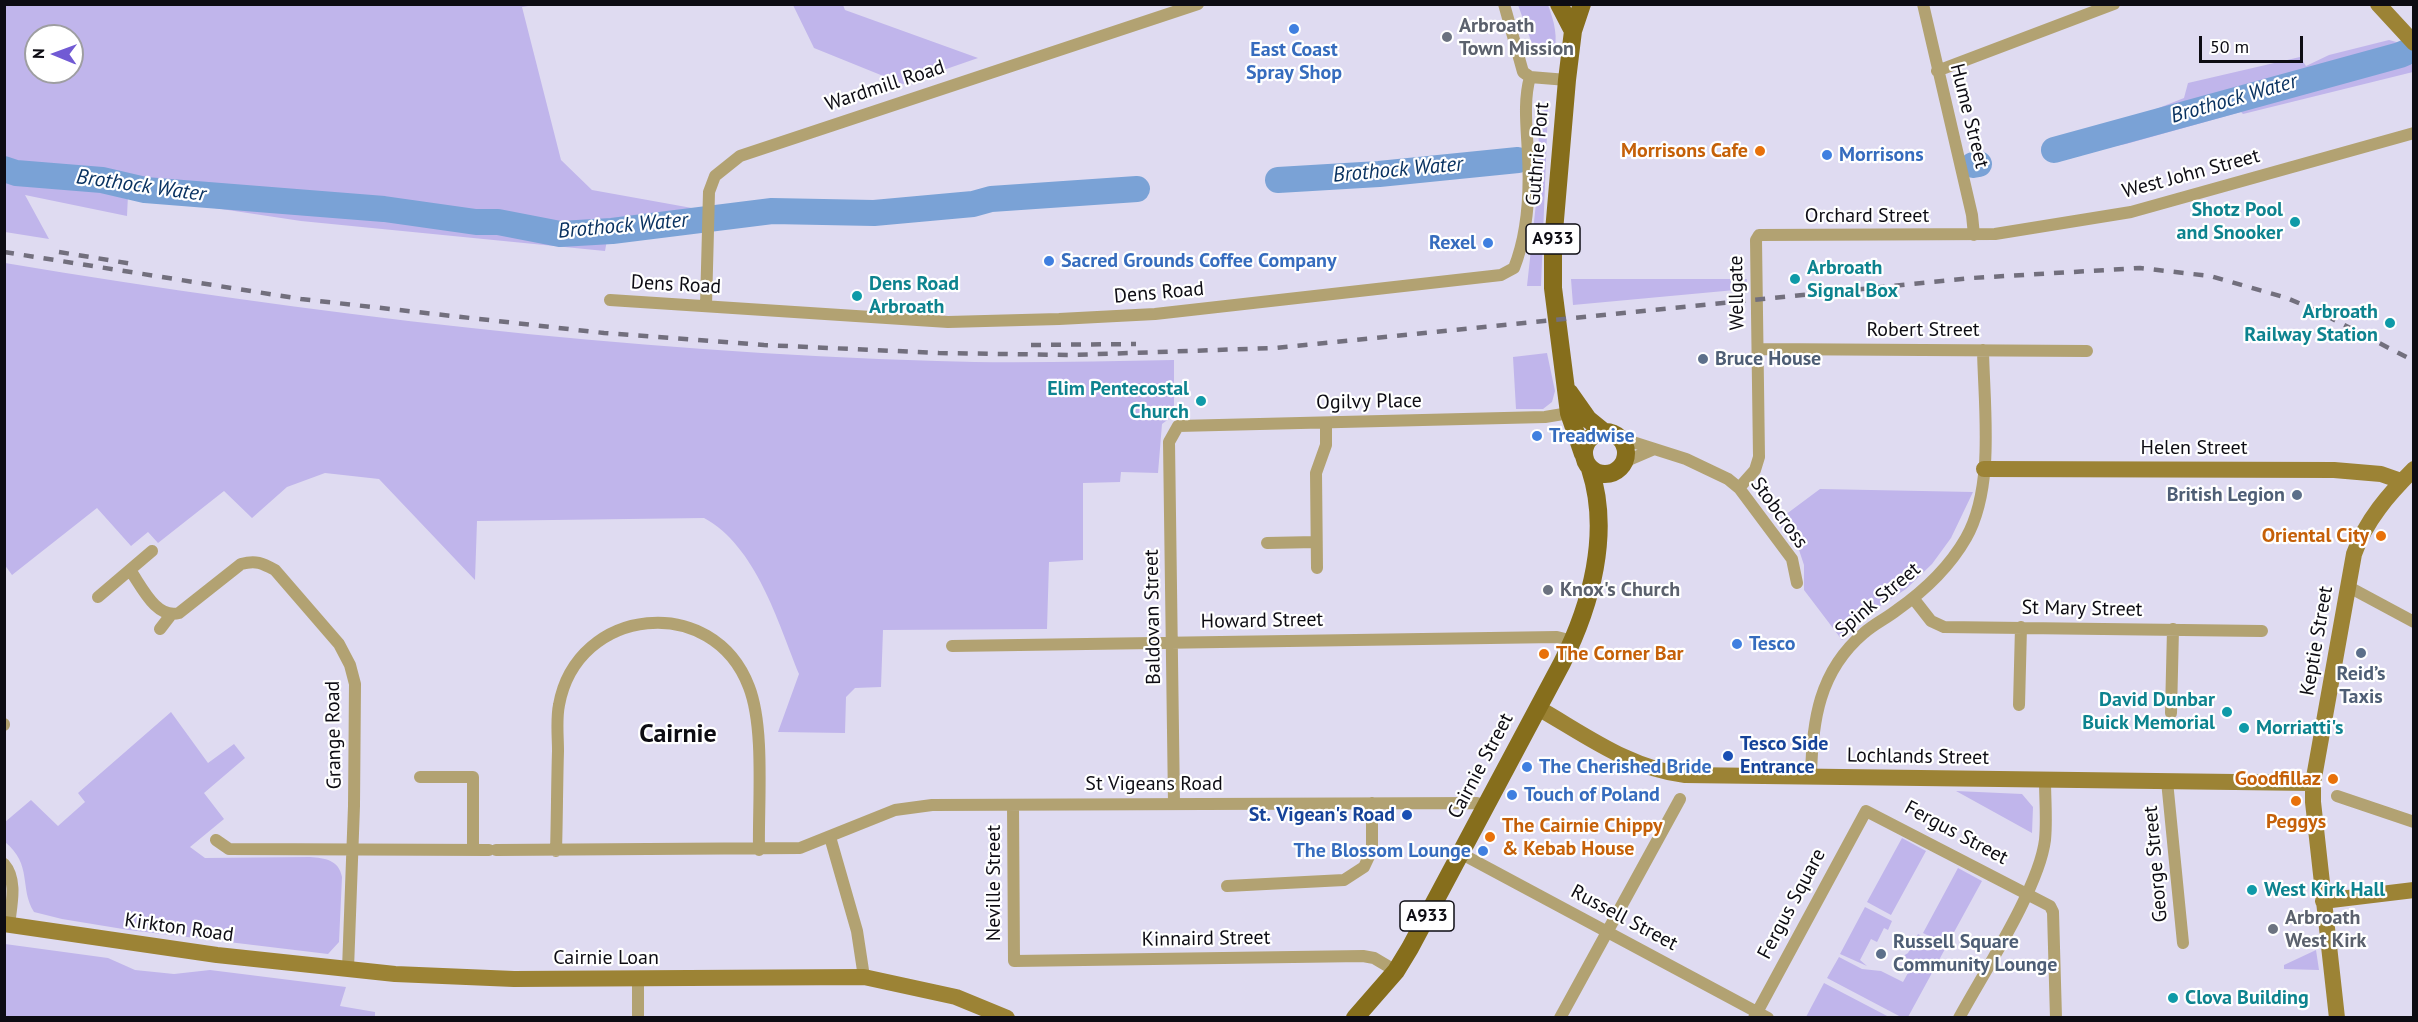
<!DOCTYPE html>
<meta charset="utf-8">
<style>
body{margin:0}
#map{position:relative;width:2418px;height:1022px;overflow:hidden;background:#dfdbf1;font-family:"PT Sans",sans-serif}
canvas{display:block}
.frame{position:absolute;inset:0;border:6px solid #0d0c13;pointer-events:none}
.north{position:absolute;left:24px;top:24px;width:60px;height:60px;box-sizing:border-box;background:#fff;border:2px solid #9e9ea1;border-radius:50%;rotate:271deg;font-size:16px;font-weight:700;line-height:24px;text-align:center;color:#0d0c13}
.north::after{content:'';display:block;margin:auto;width:21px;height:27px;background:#715ad4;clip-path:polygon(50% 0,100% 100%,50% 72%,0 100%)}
.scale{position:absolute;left:2199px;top:36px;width:104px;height:27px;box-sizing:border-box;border:3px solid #0d0c13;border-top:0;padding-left:8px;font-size:18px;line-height:21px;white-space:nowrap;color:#0d0c13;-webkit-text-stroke:4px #fff;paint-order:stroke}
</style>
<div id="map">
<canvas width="2418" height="1022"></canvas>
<div class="frame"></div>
<div class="north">N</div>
<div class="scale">50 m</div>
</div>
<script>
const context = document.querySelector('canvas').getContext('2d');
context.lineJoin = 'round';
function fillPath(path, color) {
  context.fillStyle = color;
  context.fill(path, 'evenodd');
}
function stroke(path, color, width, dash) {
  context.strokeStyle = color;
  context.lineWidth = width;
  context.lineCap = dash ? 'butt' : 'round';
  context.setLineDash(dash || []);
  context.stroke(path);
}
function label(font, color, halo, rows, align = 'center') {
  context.font = font + ' "PT Sans",sans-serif';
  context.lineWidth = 4.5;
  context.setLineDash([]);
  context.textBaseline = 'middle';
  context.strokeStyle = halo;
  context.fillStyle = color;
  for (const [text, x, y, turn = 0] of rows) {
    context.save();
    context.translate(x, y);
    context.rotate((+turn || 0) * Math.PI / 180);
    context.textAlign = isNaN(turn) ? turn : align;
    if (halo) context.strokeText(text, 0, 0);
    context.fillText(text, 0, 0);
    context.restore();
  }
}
const green = new Path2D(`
 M 4,5 L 534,5 L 522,7 L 561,160 L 592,190 L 692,208 L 694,232 L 607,240 L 605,251 L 301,221 L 128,195 L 127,216 L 25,195 L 49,239 L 5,232 ZM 36,36 L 72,36 L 72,72 L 36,72 Z
 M 793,5 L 843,5 L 845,10 L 978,58 L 903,84 L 814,48 Z
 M 1518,5 L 1548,5 C 1554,21 1559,38 1553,55 L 1540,57 L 1535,52 Z
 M 2389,40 L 2400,43 L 2413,67 L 2413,72 L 2243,114 L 2241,112 L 2126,144 L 2056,157 L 2051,141 L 2146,113 L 2184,98 L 2188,83 L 2300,57 L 2306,66 L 2329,55 Z
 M 1548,108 L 1541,286 L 1527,286 L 1537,194 L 1539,127 L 1543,111 Z
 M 5,263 C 311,314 626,352 937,361 C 1016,364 1095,361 1174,360 L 1174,415 L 1162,424 L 1158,473 L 1121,472 L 1120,482 L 1083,483 L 1083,560 L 1049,562 L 1047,629 L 883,630 L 881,687 L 855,688 L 846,697 L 845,733 L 778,732 L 799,674 C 778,622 756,546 704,518 L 477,521 L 475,580 L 379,479 L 325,473 L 287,487 L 252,518 L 224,491 L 158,543 L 148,532 L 131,546 L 97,508 L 12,575 L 4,564 Z
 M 1571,279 L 1747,279 L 1746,289 L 1573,305 Z
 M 1547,353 L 1555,391 L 1552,402 L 1543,409 L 1516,409 L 1513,357 Z
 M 1820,489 L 1973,492 L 1951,538 L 1932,564 L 1906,589 L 1868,614 L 1842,640 L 1804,590 L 1804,565 L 1799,550 L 1778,523 L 1781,518 Z
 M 171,712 L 208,763 L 234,744 L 245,758 L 204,793 L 224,819 L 190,847 L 205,858 L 310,857 C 325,858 339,860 342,877 L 339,942 L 328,954 L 129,930 L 62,919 L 34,912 C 19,888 33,865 5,842 L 5,822 L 31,800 L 58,826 L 85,802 L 78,793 Z
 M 1956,791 L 2022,794 L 2033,807 L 2032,833 Z
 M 1902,838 L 1926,851 L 1891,915 L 1867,902 Z
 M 1958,868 L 1982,881 L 1947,945 L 1923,933 Z
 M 1865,907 L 1892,921 L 1888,930 L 1884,928 L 1877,942 L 1871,939 L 1860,960 L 1867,966 L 1840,954 Z
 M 1918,934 L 1945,949 L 1908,1017 L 1901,1017 L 1827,978 L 1839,957 L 1862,969 L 1881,971 L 1903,982 L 1914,962 L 1903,956 L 1908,953 Z
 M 5,944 L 108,958 L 135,970 L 174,974 L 210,970 L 346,987 L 340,1006 L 375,1012 L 375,1017 L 5,1017 Z
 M 2316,950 L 2319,970 L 2284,969 L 2284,965 Z
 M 1824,983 L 1889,1017 L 1806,1017 Z`);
const river = new Path2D(`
 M 2054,150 L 2400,55 L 2414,49
 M 1973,165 L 1979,164
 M 4,169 L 16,173 L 102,180 L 145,190 L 384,209 L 476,222 L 498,222 L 560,234 L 612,231 L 772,211 L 874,213 L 973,204 L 991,199 L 1137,189
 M 1278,180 L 1379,174 L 1518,160`);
const street = new Path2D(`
 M 1504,4 L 1523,72 L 1530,77 L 1567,80
 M 1923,4 L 1972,215 L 1974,235
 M 1937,71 L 2114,4
 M 610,300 L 948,322 L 1059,319 L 1155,314 L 1501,275 L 1514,268 C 1528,233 1530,193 1528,155 C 1527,129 1523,102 1530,77
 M 706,306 L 709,192 L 715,176 L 740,156 L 1198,4
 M 1758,349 L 2087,351
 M 1620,438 L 1686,459 L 1728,479 L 1739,488 L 1792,559 L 1797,583
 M 1624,462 L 1652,450
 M 1739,488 L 1755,470 L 1759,457 L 1756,240 L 1759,235 L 1995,234 L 2131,212 L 2414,133
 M 1267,543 L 1316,542
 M 1317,568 L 1316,473 L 1326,445 L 1326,423
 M 130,570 C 142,587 156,619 179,613 L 241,564 C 256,560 262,563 275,570 L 339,644 L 350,665 L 355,684 L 354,806 L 348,969
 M 2347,586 L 2414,622
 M 98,597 L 152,551
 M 1913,598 L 1931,621 L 1944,627 L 2262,631
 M 160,629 L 170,616
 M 952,646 L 1557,637 L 1573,641
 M 2019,705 L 2021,627
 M 2171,713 L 2173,629
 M 4,724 L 4,725
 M 420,777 L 473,777 L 473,850
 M 1811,777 C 1812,721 1819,671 1864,633 C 1874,624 1887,618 1897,610 C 1924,591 1950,566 1966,538 C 1995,487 1984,407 1983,350
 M 2167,781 L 2183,943
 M 2337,796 L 2414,822
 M 1174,803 L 1169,442 L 1178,426 L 1545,417 L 1569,413
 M 1013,805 L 1014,961 L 1363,956 L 1374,958 L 1396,971
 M 830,837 L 857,931 L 864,977
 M 216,840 L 229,849 L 489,850
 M 496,850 L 800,848 L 895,810 L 932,805 L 1477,803 L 1485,805
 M 556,851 C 557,818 557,784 558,751 C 558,736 556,719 559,705 C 577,606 713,592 749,687 C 765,728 758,804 759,850
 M 1460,853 L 1768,1018
 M 4,864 C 18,880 11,906 9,925
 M 1227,886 L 1344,880 L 1364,867 L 1372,850 L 1372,803
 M 638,1018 L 638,979
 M 1560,1018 L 1680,799
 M 1754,1018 L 1866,811 L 2050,906 L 2053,912 L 2056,1018
 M 1959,1018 C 1984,972 2039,888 2045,840 C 2047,820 2045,799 2045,780`);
const secondary = new Path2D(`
 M 2378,4 L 2414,43
 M 1984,469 L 2334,470 L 2381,474 L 2401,481
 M 1538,708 C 1584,734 1630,769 1685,775 L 2313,783
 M 2323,901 L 2414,890
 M 4,924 L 217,955 L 395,974 L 514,979 L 864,977 L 956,997 L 1007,1018
 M 2337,1018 L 2313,802 L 2313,783 L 2354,554 C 2366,520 2389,494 2414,469`);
const primary = new Path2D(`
 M 1559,4 L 1573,31
 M 1582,4 L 1573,31 L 1567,80 L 1553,243 L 1553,288 L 1569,413 L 1583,454
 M 1569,392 L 1588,419 L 1604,432
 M1584 453a21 21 0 1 1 42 0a21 21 0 1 1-42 0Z
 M 1355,1018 L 1396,971 L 1410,948 L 1562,663 C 1591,605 1611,533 1590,469`);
const rail = new Path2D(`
 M 4,252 L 301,299 L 604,333 L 764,345 L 939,353 L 1072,355 L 1274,348 L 1972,278 L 2140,268 L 2210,276 L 2287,298 L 2317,311 L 2414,361
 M 59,252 L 133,264
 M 1031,345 L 1136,344`);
const markers = [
 [1294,29,6,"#3f7fe0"],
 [1447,37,6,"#6b7280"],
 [1760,151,6,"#e8710a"],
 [1827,155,6,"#3f7fe0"],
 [2295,222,6,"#0f9aa8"],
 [1488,243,6,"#3f7fe0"],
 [1049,261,6,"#3f7fe0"],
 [1795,279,6,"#0f9aa8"],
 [857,296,6,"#0f9aa8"],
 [2390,323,6,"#0f9aa8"],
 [1703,359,6,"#5c6f8a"],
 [1201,401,6,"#0f9aa8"],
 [1537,436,6,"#3f7fe0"],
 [2297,495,6,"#5c6f8a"],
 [2381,536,6,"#e8710a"],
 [1548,590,6,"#6b7280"],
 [1737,644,6,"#3f7fe0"],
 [2361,653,6,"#5c6f8a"],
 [1544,654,6,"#e8710a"],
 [2227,712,6,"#0f9aa8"],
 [2244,728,6,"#0f9aa8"],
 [1728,756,6,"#1a4fb4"],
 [1527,767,6,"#3f7fe0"],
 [2333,779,6,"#e8710a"],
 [1512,795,6,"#3f7fe0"],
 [2296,801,6,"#e8710a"],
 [1407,815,6,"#1a4fb4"],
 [1490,837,6,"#e8710a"],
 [1483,851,6,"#3f7fe0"],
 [2252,890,6,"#0f9aa8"],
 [2273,929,6,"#6b7280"],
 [1881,954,6,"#5c6f8a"],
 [2173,998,6,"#0f9aa8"]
];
const shields = [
 [1553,239,54],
 [1427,916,54]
];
const shieldNames = [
 ["A933",1553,239],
 ["A933",1427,916]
];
const worshipNames = [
 ["Arbroath",1459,26],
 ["Town Mission",1459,49],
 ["Knox's Church",1560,590],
 ["Arbroath",2285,918],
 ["West Kirk",2285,941]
];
const shopNames = [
 ["East Coast",1294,50,"center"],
 ["Spray Shop",1294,73,"center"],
 ["Morrisons",1839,155],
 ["Rexel",1476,243,"right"],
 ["Sacred Grounds Coffee Company",1061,261],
 ["Treadwise",1549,436],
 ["Tesco",1749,644],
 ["The Cherished Bride",1539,767],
 ["Touch of Poland",1524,795],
 ["The Blossom Lounge",1471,851,"right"]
];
const streetNames = [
 ["Wardmill Road",885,86,-18],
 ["Hume Street",1969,116,76],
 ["Guthrie Port",1538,154,-85],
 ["West John Street",2191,174,-15],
 ["Orchard Street",1867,216],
 ["Dens Road",676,285,3],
 ["Dens Road",1159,293,-5],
 ["Wellgate",1737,293,-91],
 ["Robert Street",1923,330],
 ["Ogilvy Place",1369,402,-1],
 ["Helen Street",2194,448],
 ["Stobcross",1779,513,54],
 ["Spink Street",1878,600,-40],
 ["St Mary Street",2082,609,1],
 ["Baldovan Street",1153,617,-91],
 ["Howard Street",1262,621,-1],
 ["Keptie Street",2317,641,-80],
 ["Grange Road",334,735,-91],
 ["Lochlands Street",1918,757,1],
 ["Cairnie Street",1481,766,-62],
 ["St Vigeans Road",1154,784],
 ["Fergus Street",1956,833,28],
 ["George Street",2156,864,-95],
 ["Neville Street",994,883,-90],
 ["Fergus Square",1792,904,-62],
 ["Russell Street",1624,918,28],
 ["Kirkton Road",179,928,8],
 ["Kinnaird Street",1206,939,-1],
 ["Cairnie Loan",606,958]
];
const foodNames = [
 ["Morrisons Cafe",1748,151],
 ["Oriental City",2369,536],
 ["The Corner Bar",1556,654,"left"],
 ["Goodfillaz",2321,779],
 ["Peggys",2296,822,"center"],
 ["The Cairnie Chippy",1502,826,"left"],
 ["& Kebab House",1502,849,"left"]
];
const cultureNames = [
 ["Shotz Pool",2283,210,"right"],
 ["and Snooker",2283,233,"right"],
 ["Arbroath",1807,268],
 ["Signal Box",1807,291],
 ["Dens Road",869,284],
 ["Arbroath",869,307],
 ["Arbroath",2378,312,"right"],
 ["Railway Station",2378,335,"right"],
 ["Elim Pentecostal",1189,389,"right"],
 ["Church",1189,412,"right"],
 ["David Dunbar",2215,700,"right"],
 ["Buick Memorial",2215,723,"right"],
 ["Morriatti's",2256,728],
 ["West Kirk Hall",2264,890],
 ["Clova Building",2185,998]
];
const serviceNames = [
 ["Bruce House",1715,359],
 ["British Legion",2285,495,"right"],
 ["Reid’s",2361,674,"center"],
 ["Taxis",2361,697,"center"],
 ["Russell Square",1893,942],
 ["Community Lounge",1893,965]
];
const transitNames = [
 ["Tesco Side",1740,744],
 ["Entrance",1740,767],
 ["St. Vigean's Road",1395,815,"right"]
];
const waterNames = [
 ["Brothock Water",2234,99,-16],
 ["Brothock Water",1398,170,-5],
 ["Brothock Water",141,186,8],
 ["Brothock Water",623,226,-5]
];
const districtNames = [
 ["Cairnie",678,735]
];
fillPath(green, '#c0b5eb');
stroke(river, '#7aa2d6', 26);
stroke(street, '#b2a272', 12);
stroke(secondary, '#9c8335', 16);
stroke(primary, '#866e1c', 18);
stroke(rail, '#726f7d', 4.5, [10, 10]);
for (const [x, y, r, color] of markers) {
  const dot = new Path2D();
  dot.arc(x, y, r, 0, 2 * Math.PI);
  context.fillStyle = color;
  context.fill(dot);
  stroke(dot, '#fff', 2);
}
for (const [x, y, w] of shields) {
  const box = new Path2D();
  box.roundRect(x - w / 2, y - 15, w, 30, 4.5);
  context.fillStyle = '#fff';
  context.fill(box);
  stroke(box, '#0d0c13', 1.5);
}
label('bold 18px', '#0d0c13', null, shieldNames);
label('bold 20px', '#5b616d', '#fff', worshipNames, 'left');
label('bold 20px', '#366cbe', '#fff', shopNames, 'left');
label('20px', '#0d0c13', '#fff', streetNames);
label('bold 20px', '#c56008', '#fff', foodNames, 'right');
label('bold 20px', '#0d838f', '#fff', cultureNames, 'left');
label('bold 20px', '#4e5e75', '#fff', serviceNames, 'left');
label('bold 20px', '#164399', '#fff', transitNames, 'left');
label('italic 21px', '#093261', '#fff', waterNames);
label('bold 26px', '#0d0c13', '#fff', districtNames);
</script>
